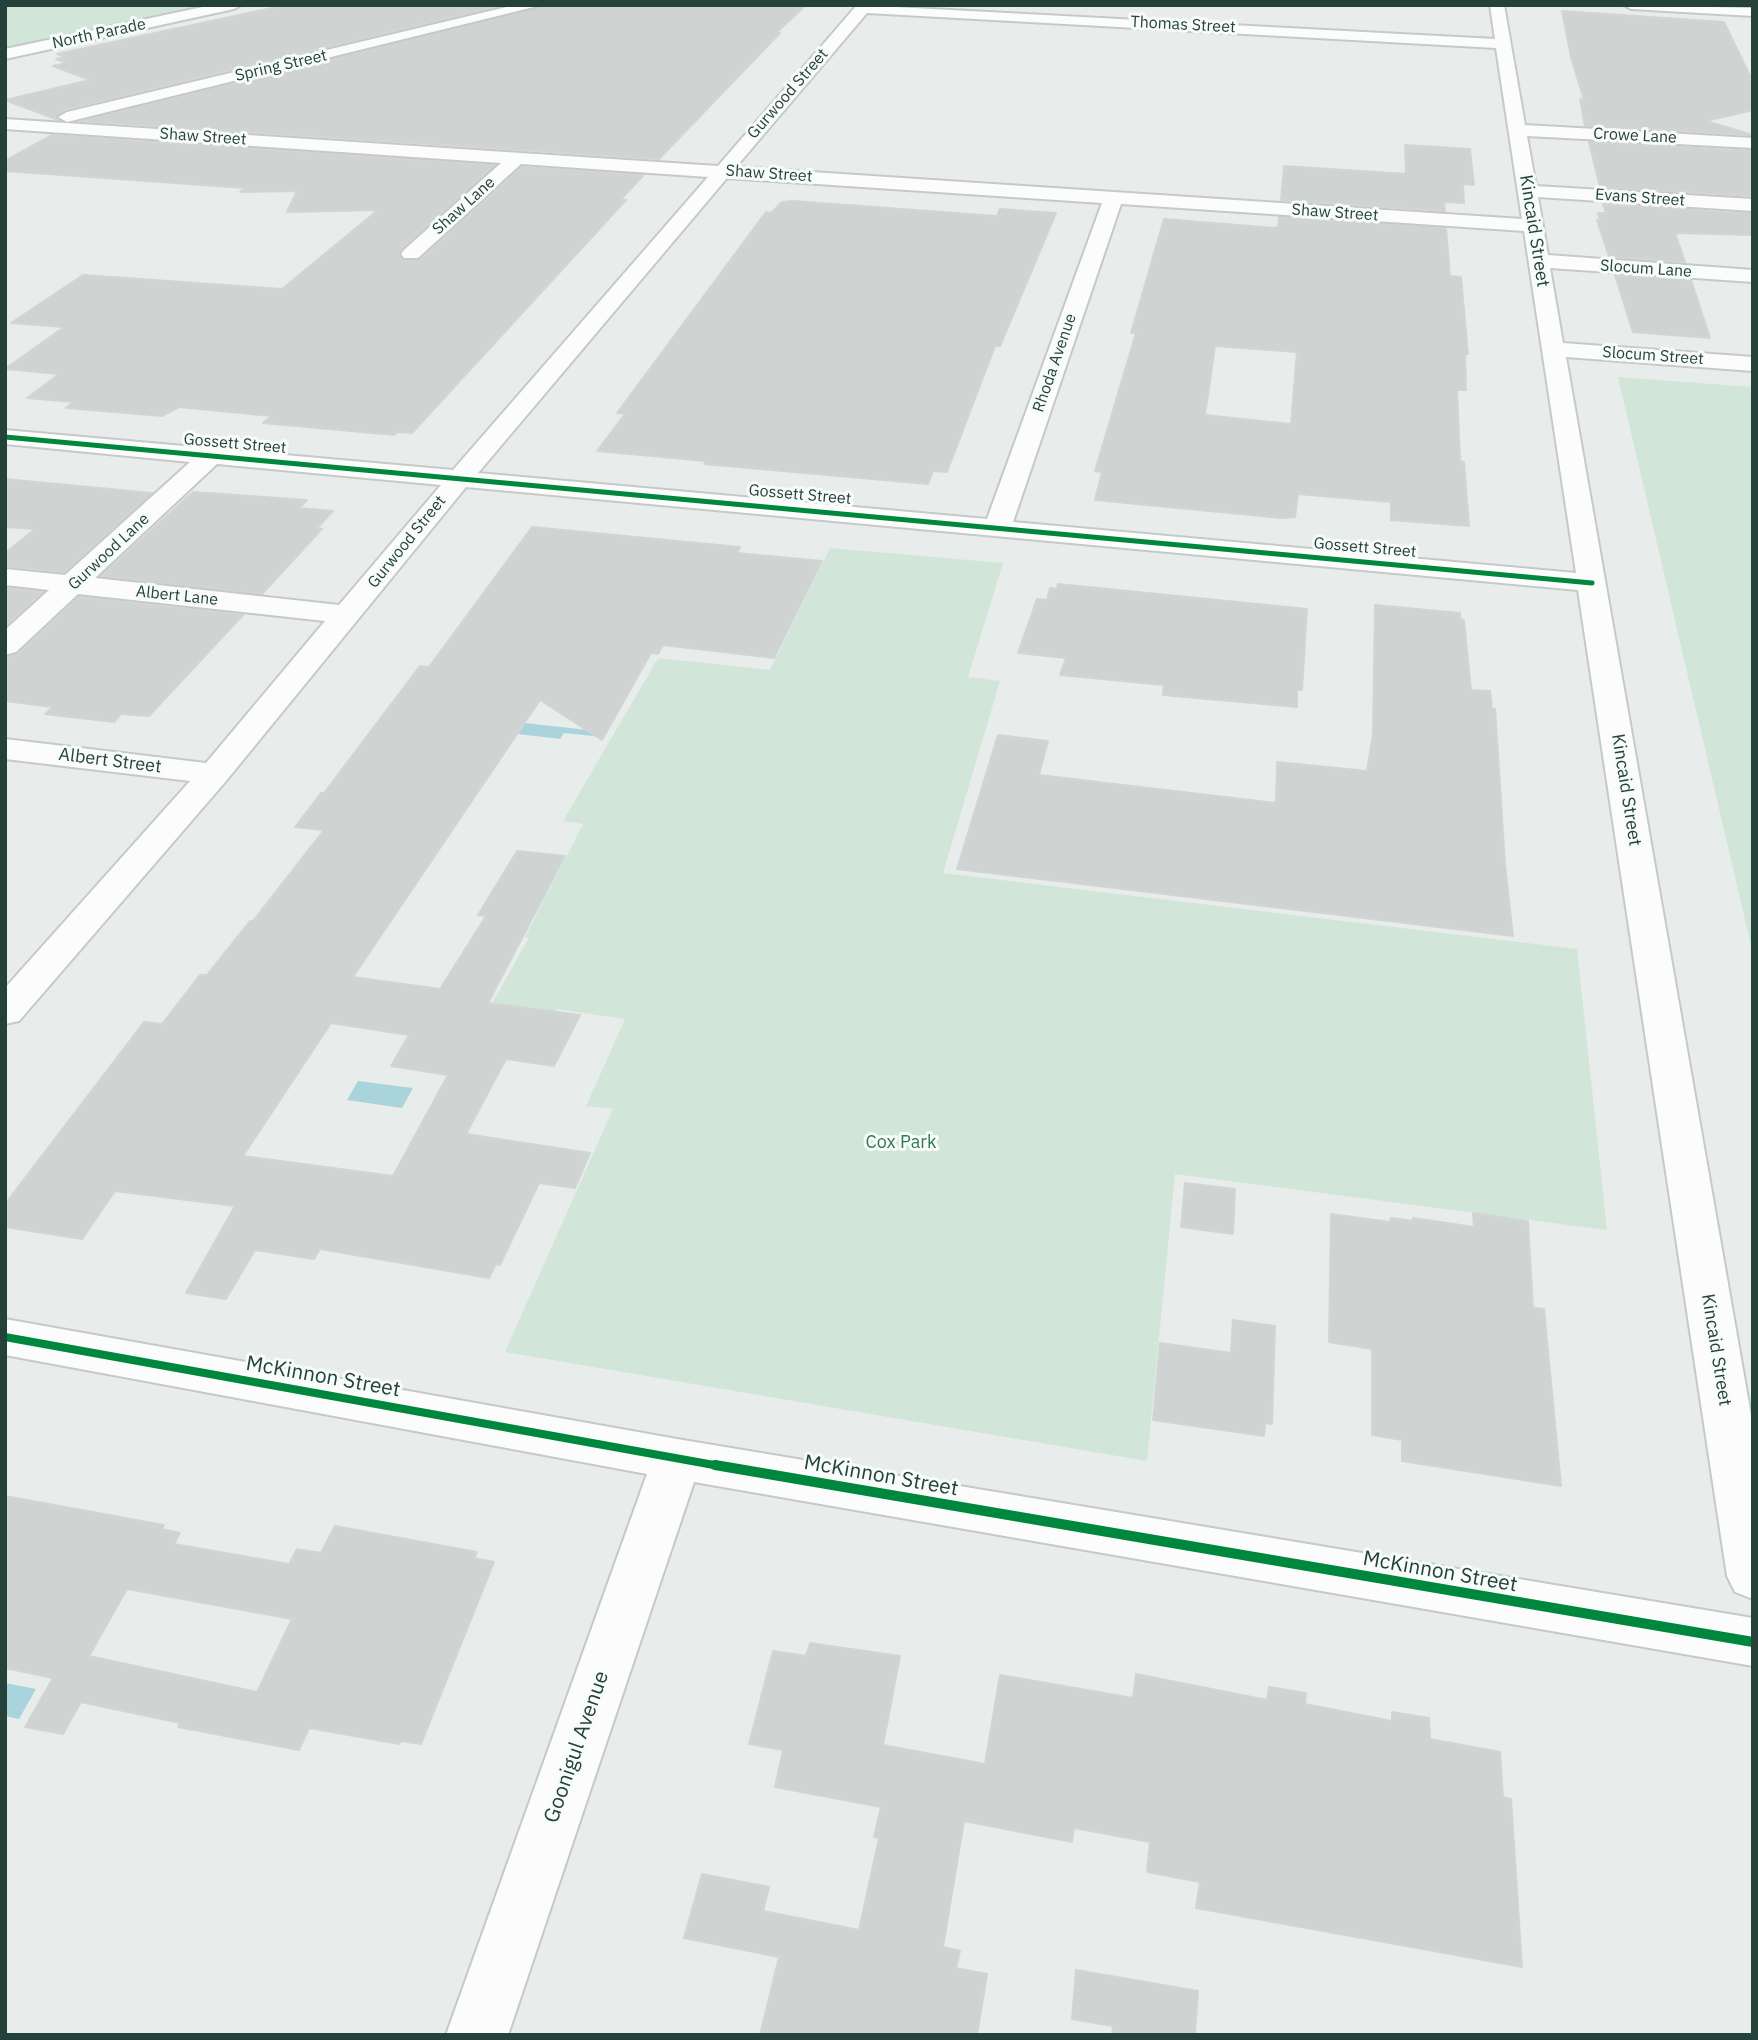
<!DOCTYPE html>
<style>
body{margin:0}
#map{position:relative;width:1758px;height:2040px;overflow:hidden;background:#e8edeb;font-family:"IBM Plex Sans",sans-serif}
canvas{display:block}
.frame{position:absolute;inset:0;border:7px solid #24423a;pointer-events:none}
</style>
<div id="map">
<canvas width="1758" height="2040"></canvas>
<div class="frame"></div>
</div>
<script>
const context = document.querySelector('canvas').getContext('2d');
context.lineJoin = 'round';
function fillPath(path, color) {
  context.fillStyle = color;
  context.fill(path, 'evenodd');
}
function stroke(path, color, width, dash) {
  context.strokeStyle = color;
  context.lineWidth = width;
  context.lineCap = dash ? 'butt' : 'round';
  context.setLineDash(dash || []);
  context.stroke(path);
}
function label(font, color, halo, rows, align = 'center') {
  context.font = font + ' "IBM Plex Sans",sans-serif';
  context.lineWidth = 6;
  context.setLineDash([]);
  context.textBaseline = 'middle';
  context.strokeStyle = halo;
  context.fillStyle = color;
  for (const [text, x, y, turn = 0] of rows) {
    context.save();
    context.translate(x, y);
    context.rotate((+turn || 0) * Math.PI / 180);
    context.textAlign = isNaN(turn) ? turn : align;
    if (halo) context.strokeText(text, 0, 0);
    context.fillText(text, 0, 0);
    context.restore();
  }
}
const green = new Path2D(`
 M 5,5 L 234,5 L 5,54 Z
 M 1618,377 L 1753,387 L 1753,954 Z
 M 830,548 L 1003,563 L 968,677 L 1000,681 L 943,873 L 1577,949 L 1607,1230 L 1175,1174 L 1147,1461 L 505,1352 L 613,1109 L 586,1106 L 625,1019 L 556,1009 L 552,1015 L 490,1007 L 529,938 L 525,937 L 583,824 L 563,821 L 658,658 L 770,670 Z`);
const water = new Path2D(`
 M 525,723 L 606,732 L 603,737 L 564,733 L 560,739 L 518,734 Z
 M 358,1081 L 413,1088 L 402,1108 L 347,1100 Z
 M 5,1683 L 36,1689 L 19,1719 L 5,1716 Z`);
const building = new Path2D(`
 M 286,5 L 503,5 L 66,109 L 56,116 L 58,120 L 5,100 L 90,80 L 53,66 L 67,63 L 56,59 L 66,57 L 57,54 Z
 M 544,5 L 806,5 L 776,33 L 780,33 L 659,159 L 81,121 Z
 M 1562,11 L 1724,22 L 1753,82 L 1753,110 L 1706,121 L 1753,135 L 1585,126 L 1580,99 L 1584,100 L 1571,57 Z
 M 52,135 L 495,165 L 402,248 L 398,254 L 404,261 L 420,260 L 522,167 L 644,175 L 621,199 L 626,200 L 412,433 L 397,432 L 394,435 L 263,423 L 271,416 L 179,407 L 162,416 L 66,408 L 73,402 L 27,398 L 59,374 L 5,369 L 64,327 L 11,323 L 83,275 L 282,289 L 378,210 L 287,212 L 297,191 L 240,192 L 245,188 L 5,171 L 5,161 Z
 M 1589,142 L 1753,151 L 1753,196 L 1600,187 Z
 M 1405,145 L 1470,149 L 1474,185 L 1463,184 L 1464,203 L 1444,202 L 1445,211 L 1281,200 L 1284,166 L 1406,174 Z
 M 793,201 L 997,216 L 1000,209 L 1056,213 L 1000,346 L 995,346 L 947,472 L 933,471 L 928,484 L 704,464 L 706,461 L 597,451 L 625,414 L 617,413 L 766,212 L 771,213 L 782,202 Z
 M 1603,204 L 1753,214 L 1753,235 L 1675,233 L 1685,262 L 1609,257 L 1597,220 L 1600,220 L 1598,213 L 1606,213 Z
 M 1279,217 L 1446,228 L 1450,276 L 1461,277 L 1468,354 L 1465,354 L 1466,390 L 1457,390 L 1460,461 L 1464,462 L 1469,526 L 1391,520 L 1391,502 L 1298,494 L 1295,517 L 1282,518 L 1095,500 L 1102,472 L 1095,471 L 1136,333 L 1131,333 L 1164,219 L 1275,228 L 1278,227 ZM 1215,346 L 1297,352 L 1291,424 L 1205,415 Z
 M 1615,275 L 1691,280 L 1710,338 L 1633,332 Z
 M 5,479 L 152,493 L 64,572 L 5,566 L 5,553 L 35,529 L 5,527 Z
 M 193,492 L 307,500 L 299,508 L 333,511 L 317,528 L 322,529 L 262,594 L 101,576 Z
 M 532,527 L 740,547 L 737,553 L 822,561 L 774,658 L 663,645 L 658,654 L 651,653 L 602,740 L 540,700 L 353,977 L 440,989 L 486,916 L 478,915 L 517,851 L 565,856 L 488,1003 L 580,1015 L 554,1066 L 506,1059 L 466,1134 L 590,1153 L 575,1188 L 539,1183 L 500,1265 L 496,1264 L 489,1278 L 320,1249 L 314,1259 L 255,1250 L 226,1299 L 186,1293 L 235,1206 L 115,1191 L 82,1239 L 5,1227 L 5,1204 L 144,1022 L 162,1024 L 200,975 L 207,975 L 250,921 L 253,921 L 324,830 L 295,827 L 321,793 L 324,793 L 420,666 L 429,667 ZM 331,1023 L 409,1035 L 391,1066 L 448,1075 L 393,1176 L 243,1156 Z
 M 1058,584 L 1307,609 L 1302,690 L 1297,690 L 1297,707 L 1163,695 L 1164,685 L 1060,675 L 1066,658 L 1018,653 L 1037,599 L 1047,600 L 1050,588 L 1057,589 Z
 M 5,588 L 43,592 L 5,626 Z
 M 79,597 L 243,615 L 149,716 L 121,714 L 114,722 L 45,714 L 53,707 L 5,701 L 5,657 L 18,654 Z
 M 1375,605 L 1460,613 L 1460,619 L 1464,620 L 1471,690 L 1490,691 L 1492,709 L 1495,709 L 1505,864 L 1513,936 L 957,869 L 998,735 L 1048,741 L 1039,775 L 1276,803 L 1277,762 L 1367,771 L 1373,734 Z
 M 1185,1183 L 1235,1189 L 1233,1234 L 1181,1227 Z
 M 1473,1213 L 1528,1221 L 1533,1308 L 1544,1309 L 1561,1486 L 1402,1461 L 1402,1440 L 1372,1435 L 1372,1349 L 1329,1342 L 1331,1214 L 1390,1222 L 1391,1218 L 1414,1221 L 1413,1218 L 1474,1227 Z
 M 1233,1320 L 1275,1326 L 1272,1424 L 1265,1423 L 1264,1436 L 1153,1420 L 1160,1343 L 1231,1353 Z
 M 5,1496 L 164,1525 L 162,1529 L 180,1533 L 174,1544 L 289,1564 L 297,1549 L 321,1553 L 335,1526 L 477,1552 L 474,1558 L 494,1562 L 421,1744 L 401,1741 L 399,1744 L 309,1728 L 299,1750 L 178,1727 L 180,1723 L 81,1702 L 63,1734 L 25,1727 L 53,1678 L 5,1668 ZM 127,1589 L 292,1619 L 257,1692 L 89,1656 Z
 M 810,1643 L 900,1656 L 883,1745 L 985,1764 L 1000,1675 L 1133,1698 L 1136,1674 L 1267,1700 L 1269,1687 L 1306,1693 L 1305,1704 L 1392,1721 L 1392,1712 L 1429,1718 L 1430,1739 L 1500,1752 L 1503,1797 L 1511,1799 L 1522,1967 L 1196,1908 L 1200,1882 L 1147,1872 L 1150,1842 L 1074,1828 L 1072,1842 L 964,1821 L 943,1947 L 960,1951 L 956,1968 L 987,1974 L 977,2035 L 760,2035 L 779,1957 L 684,1938 L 702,1874 L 769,1887 L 763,1911 L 859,1930 L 879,1838 L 874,1837 L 881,1807 L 775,1787 L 783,1750 L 749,1744 L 773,1651 L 806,1656 Z
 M 1076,1970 L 1198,1991 L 1195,2035 L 1112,2035 L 1113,2026 L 1072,2019 Z`);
const minor = new Path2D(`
 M 212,5 L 241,5 L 234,9 L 5,59 L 5,49 Z
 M 515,5 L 542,5 L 67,122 L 58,117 L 67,112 Z
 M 857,5 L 1495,39 L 1490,5 L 1504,5 L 1525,125 L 1753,138 L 1753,148 L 1527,136 L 1536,186 L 1753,199 L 1753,211 L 1538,197 L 1548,255 L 1753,270 L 1753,282 L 1550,268 L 1563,343 L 1753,357 L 1753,371 L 1566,357 L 1753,1427 L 1753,1599 L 1735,1592 L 1727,1576 L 1578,590 L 466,487 L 226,781 L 19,1021 L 5,1024 L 5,988 L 190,781 L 5,759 L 5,739 L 206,763 L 325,621 L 78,594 L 16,652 L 5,655 L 5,630 L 49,590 L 5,585 L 5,569 L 65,575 L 190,462 L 5,444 L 5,430 L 453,470 L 708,177 L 521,164 L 418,258 L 404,258 L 401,254 L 404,250 L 501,163 L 5,129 L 5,119 L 718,166 ZM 867,13 L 1496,48 L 1522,219 L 736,167 ZM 727,178 L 1102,203 L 987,519 L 478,473 ZM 1121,204 L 1524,231 L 1576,573 L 1013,522 ZM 217,464 L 441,485 L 339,605 L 95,578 Z
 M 1624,5 L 1753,8 L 1753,16 L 1631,9 Z
 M 5,1319 L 677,1439 L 1753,1618 L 1753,1666 L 694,1482 L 508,2035 L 446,2035 L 647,1474 L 5,1355 Z`);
const cyclewayFar2 = new Path2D(`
 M 5,437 L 1592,583`);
const cyclewayFar1 = new Path2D(`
 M 5,1337 L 725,1467`);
const cycleway = new Path2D(`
 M 715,1465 L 1753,1642`);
const farStreetnames = [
 ["Thomas Street",1183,25,3],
 ["North Parade",99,34,-12],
 ["Spring Street",281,66,-13],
 ["Gurwood Street",788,94,-49],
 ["Crowe Lane",1635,136,3],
 ["Shaw Street",203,137,4],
 ["Shaw Street",769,174,4],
 ["Evans Street",1640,198,4],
 ["Shaw Lane",464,206,-42],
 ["Shaw Street",1335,213,4],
 ["Slocum Lane",1646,269,4],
 ["Slocum Street",1653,356,4],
 ["Rhoda Avenue",1055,363,-71],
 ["Gossett Street",235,444,5],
 ["Gossett Street",800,495,5],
 ["Gurwood Street",407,542,-51],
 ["Gossett Street",1365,548,5],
 ["Gurwood Lane",109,552,-43],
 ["Albert Lane",177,596,6]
];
const streetNames = [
 ["Kincaid Street",1534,231,81],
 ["Albert Street",110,761,7],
 ["Kincaid Street",1626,790,81],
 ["Kincaid Street",1716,1350,81]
];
const parkNames = [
 ["Cox Park",901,1143]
];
const nearStreetnames = [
 ["McKinnon Street",323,1377,10],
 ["McKinnon Street",881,1476,10],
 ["McKinnon Street",1440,1572,10],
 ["Goonigul Avenue",577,1747,-71]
];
fillPath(green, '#d1e6d8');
fillPath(water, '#a9d4db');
fillPath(building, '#cfd4d2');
stroke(building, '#d1d6d4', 2);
stroke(minor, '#c5cac8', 4);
fillPath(minor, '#fcfcfc');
stroke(cyclewayFar2, '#00873e', 5);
stroke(cyclewayFar1, '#00873e', 8);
stroke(cycleway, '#00873e', 10);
label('16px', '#24423a', '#f7fbf9', farStreetnames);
label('18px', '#24423a', '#f7fbf9', streetNames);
label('18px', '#2d7a4b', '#f7fbf9', parkNames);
label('21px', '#24423a', '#f7fbf9', nearStreetnames);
</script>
